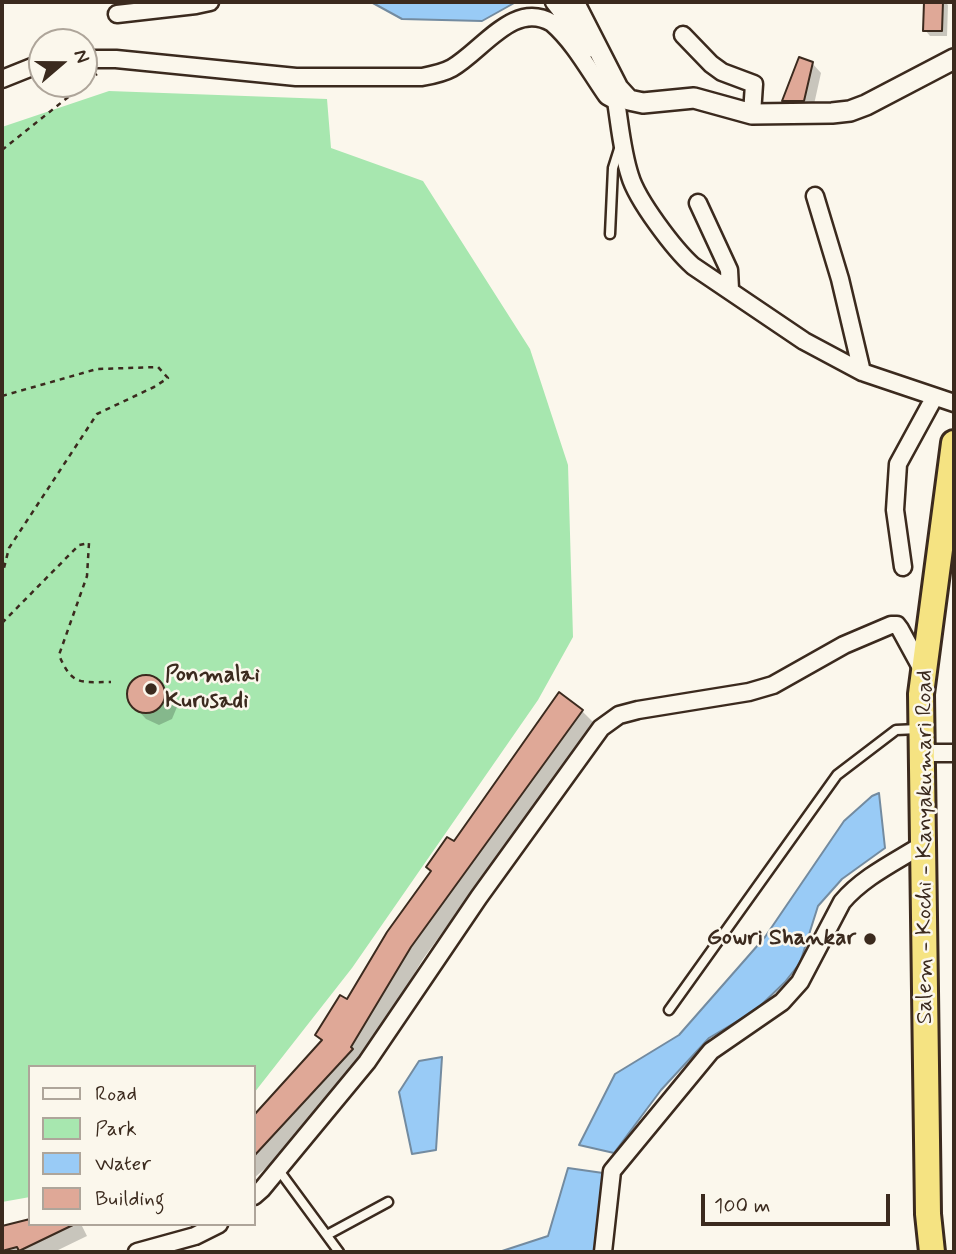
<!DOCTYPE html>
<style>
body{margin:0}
#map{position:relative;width:956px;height:1254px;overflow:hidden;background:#fbf7ec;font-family:Mynerve,sans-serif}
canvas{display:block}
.frame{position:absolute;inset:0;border:4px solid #3b2a1e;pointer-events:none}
.legend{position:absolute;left:28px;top:1065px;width:228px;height:161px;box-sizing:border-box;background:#fbf7ec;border:2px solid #aea59a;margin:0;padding:9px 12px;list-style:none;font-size:21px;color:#3b2a1e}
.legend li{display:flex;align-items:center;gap:14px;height:35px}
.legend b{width:35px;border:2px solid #aea59a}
.north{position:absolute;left:28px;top:28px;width:70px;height:70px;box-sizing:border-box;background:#fbf7ec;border:2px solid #aea59a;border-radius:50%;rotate:70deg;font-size:19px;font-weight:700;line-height:28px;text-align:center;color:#3b2a1e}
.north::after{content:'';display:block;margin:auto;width:24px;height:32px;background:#3b2a1e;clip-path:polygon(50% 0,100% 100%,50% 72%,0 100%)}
.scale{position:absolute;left:701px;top:1194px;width:189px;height:32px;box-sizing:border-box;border:4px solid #3b2a1e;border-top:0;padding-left:9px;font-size:21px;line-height:24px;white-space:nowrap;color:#3b2a1e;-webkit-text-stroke:5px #fbf7ec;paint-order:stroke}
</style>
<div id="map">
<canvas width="956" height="1254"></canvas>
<div class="frame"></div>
<ul class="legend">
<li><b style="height:9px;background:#fbf7ec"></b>Road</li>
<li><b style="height:19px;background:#a7e7af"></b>Park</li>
<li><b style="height:19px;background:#99cbf6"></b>Water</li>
<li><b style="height:19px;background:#dfa897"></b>Building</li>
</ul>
<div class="north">N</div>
<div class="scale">100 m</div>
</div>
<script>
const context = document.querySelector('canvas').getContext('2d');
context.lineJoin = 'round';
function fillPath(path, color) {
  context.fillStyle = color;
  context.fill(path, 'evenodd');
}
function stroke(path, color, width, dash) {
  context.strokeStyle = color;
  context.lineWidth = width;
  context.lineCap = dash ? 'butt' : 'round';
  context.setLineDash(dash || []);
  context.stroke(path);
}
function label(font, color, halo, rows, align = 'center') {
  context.font = font + ' Mynerve,sans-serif';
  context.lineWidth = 5;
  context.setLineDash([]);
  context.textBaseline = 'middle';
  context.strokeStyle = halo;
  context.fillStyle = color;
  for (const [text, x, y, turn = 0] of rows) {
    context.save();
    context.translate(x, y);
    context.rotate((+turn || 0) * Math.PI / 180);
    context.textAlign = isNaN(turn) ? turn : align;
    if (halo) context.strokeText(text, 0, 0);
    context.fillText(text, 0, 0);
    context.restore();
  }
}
const green = new Path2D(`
 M 109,91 L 327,99 L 331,148 L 423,181 L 530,349 L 568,465 L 573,637 L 538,700 L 352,968 L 254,1093 L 254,1067 L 30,1067 L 30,1197 L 2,1202 L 2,127 Z`);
const water = new Path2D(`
 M 371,2 L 516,2 L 482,21 L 402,19 Z
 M 879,793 L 885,848 L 842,879 L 818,906 L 800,963 L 785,982 L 756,1010 L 709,1038 L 661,1090 L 614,1153 L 579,1145 L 615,1074 L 679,1035 L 765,937 L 844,821 L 872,796 Z
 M 442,1057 L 436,1150 L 412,1154 L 399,1092 L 419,1061 Z
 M 568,1168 L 603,1173 L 595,1252 L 499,1252 L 548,1236 Z`);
const shadow = new Path2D(`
 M 926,2 L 945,2 L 948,5 L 947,36 L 930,36 L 925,30 Z
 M 812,63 L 821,73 L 813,109 L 793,109 L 784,101 Z
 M 146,676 L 159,681 L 171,694 L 177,707 L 172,719 L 159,725 L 146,719 L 134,706 L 128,694 L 133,681 Z
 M 582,711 L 594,723 L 423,959 L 362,1061 L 364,1062 L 275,1160 L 254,1178 L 254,1118 L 324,1041 L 348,1001 L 454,843 Z
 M 30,1221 L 30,1224 L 81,1224 L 87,1236 L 54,1252 L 2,1252 L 2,1228 Z`);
const building = new Path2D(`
 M 924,2 L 943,2 L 942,31 L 923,31 Z
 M 799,57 L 813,62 L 804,101 L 782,101 Z
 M127 694a19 19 0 1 1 38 0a19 19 0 1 1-38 0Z
 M 559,692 L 583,710 L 411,947 L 351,1047 L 353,1049 L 254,1156 L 254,1115 L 322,1040 L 315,1035 L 340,995 L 347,999 L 387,932 L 431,871 L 426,867 L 447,837 L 454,841 Z
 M 30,1219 L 30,1224 L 75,1224 L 19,1251 L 17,1247 L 2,1251 L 2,1226 Z`);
const path = new Path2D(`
 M 2,150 L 97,74
 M 2,396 L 97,369 L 158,367 L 168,378 L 154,387 L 97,414 L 9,548 L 2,576
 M 2,623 L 79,545 L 89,543 L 87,576 L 59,655 C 72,686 80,682 111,682`);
const service = new Path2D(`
 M 610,234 L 613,168 L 619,149
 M 669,1010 L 837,775 L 896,730 L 918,729
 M 278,1169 L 339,1252
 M 327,1235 L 388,1202`);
const minor = new Path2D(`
 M 554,2 L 569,21 L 584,52
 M 117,14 L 196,5 L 210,2
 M 683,35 L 711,64 L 722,72 L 754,84 L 752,114
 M 84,59 L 116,59 L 296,77 L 422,77 C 433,75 443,73 452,68 C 483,50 514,0 552,23 C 575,43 590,72 607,96 L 616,101 L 629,100
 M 2,79 L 42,63
 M 616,101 C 620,126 622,152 630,176 C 637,200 674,249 693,266 L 804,341 L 862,372 L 954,403
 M 815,196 L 840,279 L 862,372
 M 698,203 L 729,270 L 730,289
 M 903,567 L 895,510 L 898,464 L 934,398
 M 922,753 L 954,753
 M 254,1196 L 262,1189 L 367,1062 L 479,897 L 601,728 L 619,715 L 638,710 L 749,692 L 773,685 L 844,645 L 891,625 L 897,625 L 900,629 L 924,673
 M 137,1252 L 195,1236 L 219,1224
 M 603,1252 L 612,1171 L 711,1051 L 782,1002 L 800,982 L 842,902 C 863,877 895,862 922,845`);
const tertiary = new Path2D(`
 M 574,2 L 618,88 L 629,100 L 643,103 L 694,98 L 752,114 L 832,113 L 850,111 L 866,105 L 954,59`);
const trunk = new Path2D(`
 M 932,1252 L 928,1214 L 921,694 L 954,443`);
const markers = [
 [151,689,7,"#3b2a1e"],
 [870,939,7,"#3b2a1e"]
];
const poiNames = [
 ["Ponmalai",165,676],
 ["Kurusadi",165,702],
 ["Gowri Shankar",856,939,"right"]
];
const streetNames = [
 ["Salem - Kochi - Kanyakumari Road",926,847,-90]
];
fillPath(green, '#a7e7af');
fillPath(water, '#99cbf6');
stroke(water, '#738ba0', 2);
fillPath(shadow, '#0003');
fillPath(building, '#dfa897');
stroke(building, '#3b2a1e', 2);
stroke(service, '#3b2a1e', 13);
stroke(minor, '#3b2a1e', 21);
stroke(tertiary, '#3b2a1e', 24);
stroke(trunk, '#3b2a1e', 30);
stroke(path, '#3b2a1e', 2.5, [5, 5]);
stroke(service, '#fbf7ec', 8);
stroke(minor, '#fbf7ec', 16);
stroke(tertiary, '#fbf7ec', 19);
stroke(trunk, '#f5e382', 24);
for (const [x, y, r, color] of markers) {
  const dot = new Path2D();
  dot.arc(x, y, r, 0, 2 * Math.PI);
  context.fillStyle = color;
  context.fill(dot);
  stroke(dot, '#fbf7ec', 2.5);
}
label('bold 23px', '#3b2a1e', '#fbf7ec', poiNames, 'left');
label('23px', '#3b2a1e', '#fbf7ec', streetNames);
</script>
